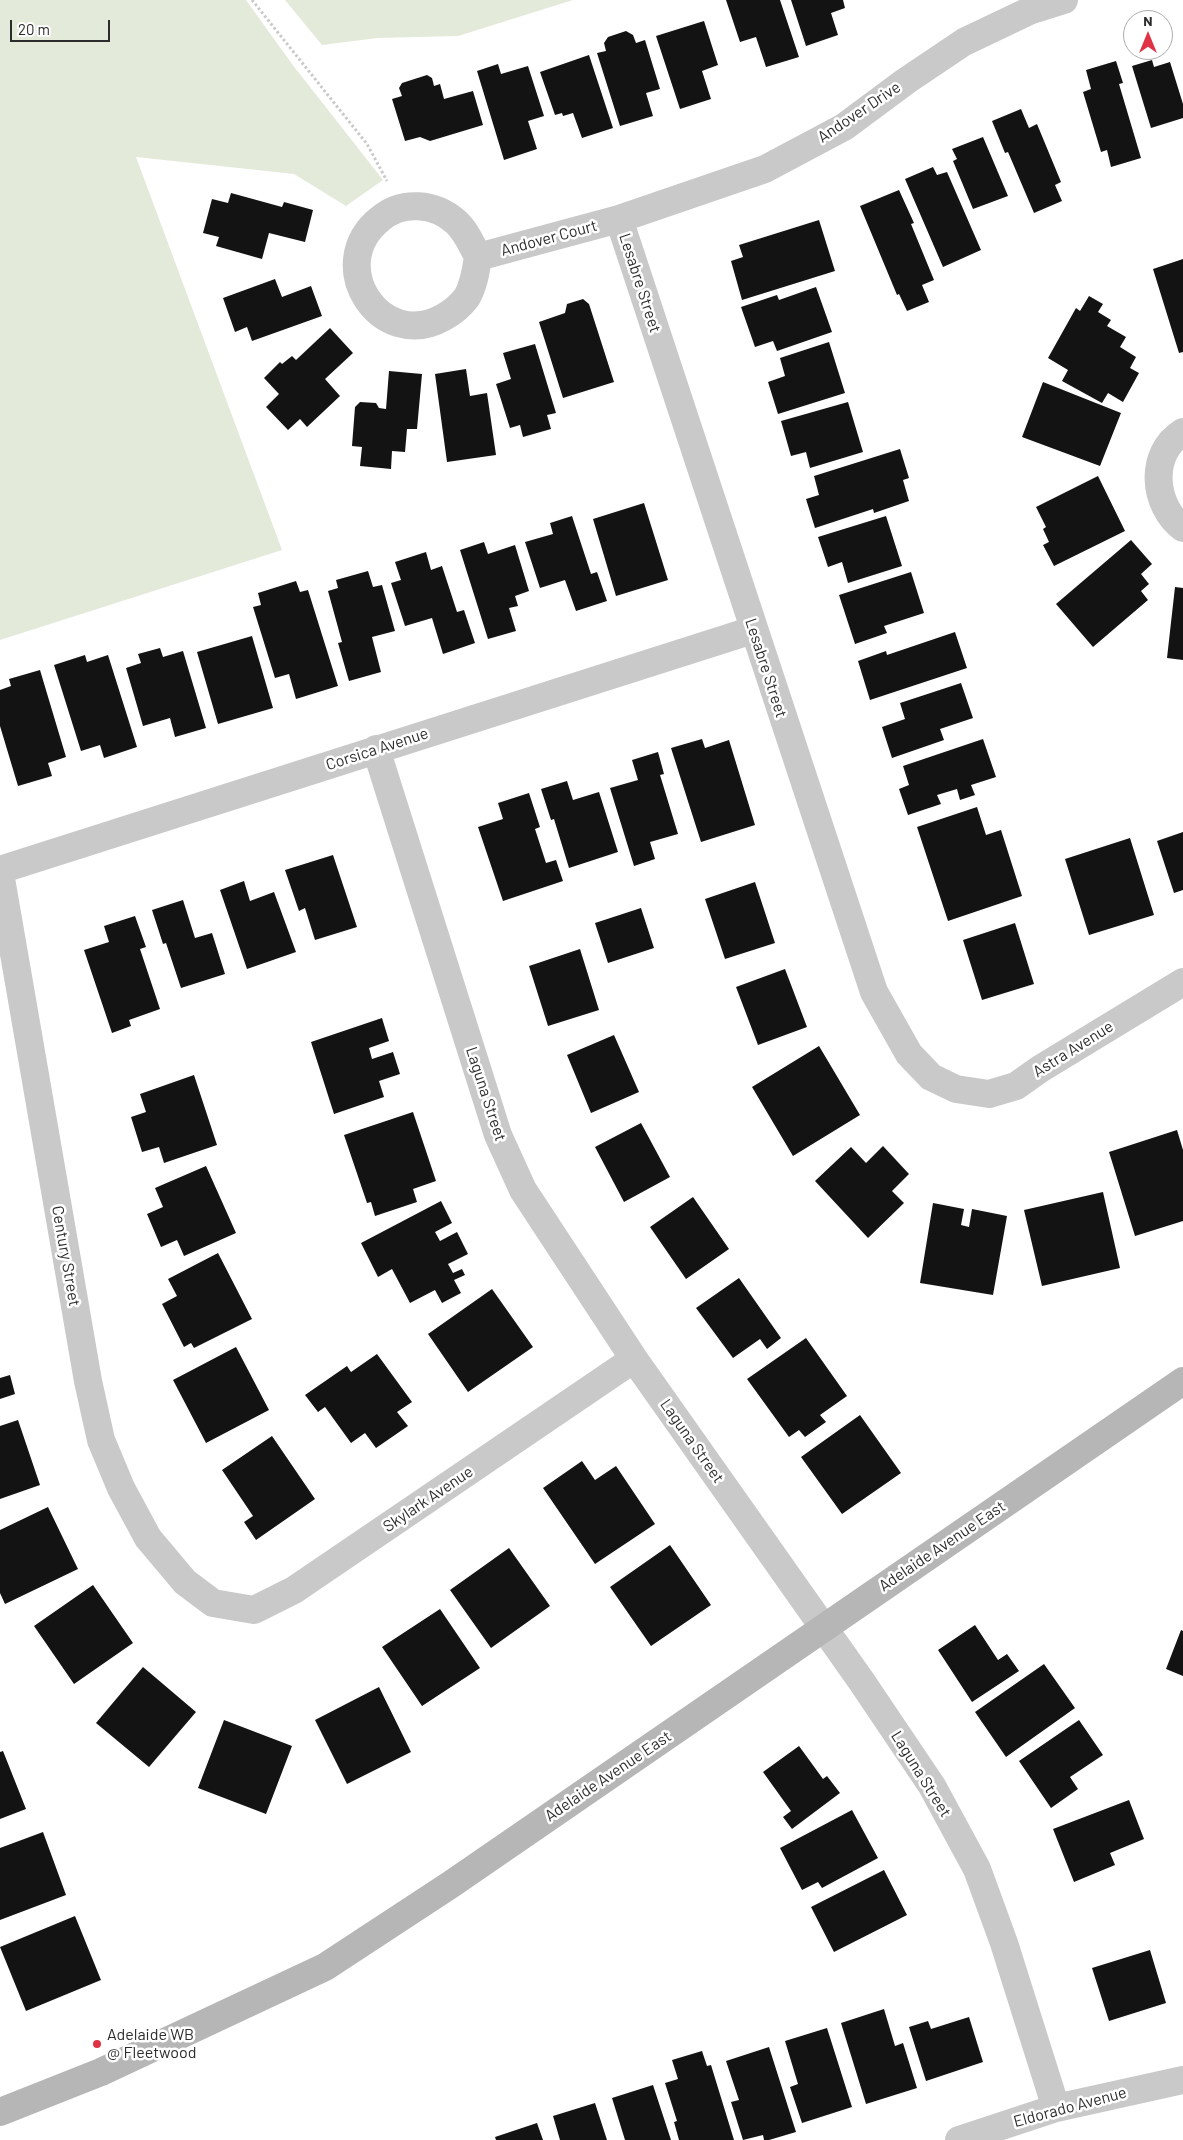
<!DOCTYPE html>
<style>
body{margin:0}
#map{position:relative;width:1183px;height:2140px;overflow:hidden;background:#fff;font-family:Barlow,sans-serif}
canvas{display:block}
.north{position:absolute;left:1123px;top:10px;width:50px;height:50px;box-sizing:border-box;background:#fff;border:1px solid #ababab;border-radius:50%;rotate:0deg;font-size:14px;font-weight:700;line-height:20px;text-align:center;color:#2c2c2c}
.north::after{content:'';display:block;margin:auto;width:18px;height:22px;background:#e03245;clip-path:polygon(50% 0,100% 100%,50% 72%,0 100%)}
.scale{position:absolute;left:10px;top:20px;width:100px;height:22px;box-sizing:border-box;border:2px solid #2c2c2c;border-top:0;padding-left:6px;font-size:15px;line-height:18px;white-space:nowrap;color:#2c2c2c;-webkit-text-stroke:4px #fff;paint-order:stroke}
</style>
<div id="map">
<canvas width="1183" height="2140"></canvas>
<div class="north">N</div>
<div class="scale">20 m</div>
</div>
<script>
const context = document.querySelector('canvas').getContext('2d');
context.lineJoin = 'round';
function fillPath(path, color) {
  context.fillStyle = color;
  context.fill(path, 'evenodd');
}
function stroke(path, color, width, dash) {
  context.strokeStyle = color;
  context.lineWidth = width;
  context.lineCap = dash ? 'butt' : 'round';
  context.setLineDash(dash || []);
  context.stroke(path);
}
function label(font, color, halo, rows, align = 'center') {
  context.font = font + ' Barlow,sans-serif';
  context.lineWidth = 5;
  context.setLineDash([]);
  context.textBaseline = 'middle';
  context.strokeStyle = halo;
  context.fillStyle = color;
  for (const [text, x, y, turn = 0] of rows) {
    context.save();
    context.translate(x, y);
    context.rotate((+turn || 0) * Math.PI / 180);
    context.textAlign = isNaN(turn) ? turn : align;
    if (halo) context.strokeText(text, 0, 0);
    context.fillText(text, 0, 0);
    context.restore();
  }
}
const green = new Path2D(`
 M 0,0 L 246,0 L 292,64 L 383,180 L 346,206 L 294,174 L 136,157 L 282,550 L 0,640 Z
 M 285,0 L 573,0 L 458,36 L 377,38 L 322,45 Z`);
const building = new Path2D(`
 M 726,0 L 780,0 L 799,57 L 766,67 L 756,37 L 740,42 Z
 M 791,0 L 843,0 L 845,8 L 831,13 L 838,35 L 806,46 Z
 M 704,21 L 718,65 L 702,71 L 711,99 L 680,109 L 656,36 Z
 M 626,31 L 633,35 L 636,43 L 645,40 L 660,89 L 646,93 L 653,116 L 620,126 L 597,53 L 606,51 L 604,43 L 608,37 Z
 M 589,55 L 613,128 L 582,138 L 573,113 L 563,116 L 562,113 L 555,115 L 540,72 Z
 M 1152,60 L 1154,67 L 1170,62 L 1183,104 L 1183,118 L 1151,128 L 1132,66 Z
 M 1116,61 L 1123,83 L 1119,84 L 1141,158 L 1111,167 L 1107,150 L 1101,152 L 1083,92 L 1091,89 L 1086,70 Z
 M 498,64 L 501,74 L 528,66 L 544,116 L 528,121 L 537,149 L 504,160 L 477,71 Z
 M 427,75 L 432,78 L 434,86 L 440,84 L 444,99 L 473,91 L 483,125 L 430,141 L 420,137 L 405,141 L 392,99 L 402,96 L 399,88 L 402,83 Z
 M 1021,109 L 1029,128 L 1037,124 L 1061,182 L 1055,185 L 1062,201 L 1034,213 L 1008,152 L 1005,153 L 992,121 Z
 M 983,137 L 1008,196 L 973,209 L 953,161 L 957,159 L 952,149 Z
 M 933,167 L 937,175 L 947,172 L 981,250 L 943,267 L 905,179 Z
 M 899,190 L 914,223 L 911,224 L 934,280 L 922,285 L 929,302 L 907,311 L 899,294 L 897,295 L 860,206 Z
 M 231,193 L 282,207 L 284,202 L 313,210 L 305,242 L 269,233 L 262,259 L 216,246 L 219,237 L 203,233 L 212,199 L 228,203 Z
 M 819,220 L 835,271 L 742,300 L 731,261 L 743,257 L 739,245 Z
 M 1183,259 L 1183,352 L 1179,353 L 1153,269 Z
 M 275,279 L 282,297 L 311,286 L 322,316 L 252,341 L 247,327 L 235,332 L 223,298 Z
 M 816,287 L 832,332 L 777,351 L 773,341 L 755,347 L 741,307 L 777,295 L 779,300 Z
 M 1089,296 L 1103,304 L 1098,312 L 1111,320 L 1107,326 L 1126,337 L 1120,347 L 1136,357 L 1130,368 L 1139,373 L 1123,402 L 1108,393 L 1102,403 L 1062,381 L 1068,370 L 1048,358 L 1076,308 L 1080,311 Z
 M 583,299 L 589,304 L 614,382 L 563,398 L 539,322 L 565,313 L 567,304 Z
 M 330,328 L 353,353 L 325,379 L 340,396 L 307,427 L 300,419 L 288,430 L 266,407 L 279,394 L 264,378 L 280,362 L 282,364 L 292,356 L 296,360 Z
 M 829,342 L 845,393 L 778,414 L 768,382 L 785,376 L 780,358 Z
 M 535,344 L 556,413 L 547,415 L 551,429 L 523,437 L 520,425 L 510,428 L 496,384 L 511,379 L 503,353 Z
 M 466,369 L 470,396 L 487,393 L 496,455 L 447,462 L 435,374 Z
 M 389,371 L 422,374 L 417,429 L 407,429 L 405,452 L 392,451 L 391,469 L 360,466 L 362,447 L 352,446 L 355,407 L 360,402 L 376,403 L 379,408 L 386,409 Z
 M 1043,382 L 1121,413 L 1100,466 L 1022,437 Z
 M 848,402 L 863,452 L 810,468 L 806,452 L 791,456 L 781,421 Z
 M 900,449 L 909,478 L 903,480 L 909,501 L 874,513 L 873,509 L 815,528 L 806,499 L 819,495 L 814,476 Z
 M 1098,476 L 1125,531 L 1054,566 L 1043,545 L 1049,542 L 1043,529 L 1046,527 L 1036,507 Z
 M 644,503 L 668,580 L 616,596 L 593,519 Z
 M 572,516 L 591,574 L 597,572 L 607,601 L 576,611 L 565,580 L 540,588 L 525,542 L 553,534 L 550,523 Z
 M 886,516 L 902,566 L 848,583 L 842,562 L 828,567 L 818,537 Z
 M 1131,540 L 1152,564 L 1141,574 L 1149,584 L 1141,591 L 1148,600 L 1093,647 L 1056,604 Z
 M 484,542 L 488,554 L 515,545 L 529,591 L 515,596 L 518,606 L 509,608 L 516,631 L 488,639 L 460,550 Z
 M 426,552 L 431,570 L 442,566 L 457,612 L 464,610 L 475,643 L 443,654 L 432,618 L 405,626 L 391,583 L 401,580 L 395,562 Z
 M 368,571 L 373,587 L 382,585 L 395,631 L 372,637 L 381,672 L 349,681 L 338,643 L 342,642 L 328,591 L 338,588 L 336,580 Z
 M 911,572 L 924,613 L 884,626 L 887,633 L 855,644 L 839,595 Z
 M 296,581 L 300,592 L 308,590 L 338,686 L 296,699 L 289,674 L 275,678 L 253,607 L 261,605 L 258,593 Z
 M 1175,587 L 1183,588 L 1183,660 L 1167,658 Z
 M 955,632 L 967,668 L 870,700 L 858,661 L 886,651 L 887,655 Z
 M 252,636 L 273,708 L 218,724 L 197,652 Z
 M 160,648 L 163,657 L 183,651 L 206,728 L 175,737 L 170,718 L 143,726 L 126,668 L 141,663 L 138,654 Z
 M 85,655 L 87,662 L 108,655 L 137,747 L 104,758 L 100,745 L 81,751 L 54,665 Z
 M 40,670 L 66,757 L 48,763 L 52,776 L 18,786 L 0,726 L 0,690 L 11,686 L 9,679 Z
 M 961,683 L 973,718 L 940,729 L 944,740 L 892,758 L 882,727 L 905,719 L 900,703 Z
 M 702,739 L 705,748 L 729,740 L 755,825 L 701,842 L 671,748 Z
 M 983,739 L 996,777 L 971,785 L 975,795 L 960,800 L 957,789 L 937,795 L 941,804 L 908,815 L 899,789 L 909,785 L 903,766 Z
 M 658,752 L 664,774 L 660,775 L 678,834 L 650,842 L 655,859 L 634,866 L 610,788 L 638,780 L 632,760 Z
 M 567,781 L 573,800 L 599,792 L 618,852 L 569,868 L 554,819 L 551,820 L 541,789 Z
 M 529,793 L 540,827 L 535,829 L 546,863 L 556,860 L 563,881 L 503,901 L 478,827 L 503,819 L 498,803 Z
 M 977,807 L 986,835 L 1001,830 L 1022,896 L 948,921 L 917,827 Z
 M 1183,832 L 1183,890 L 1174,893 L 1157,841 Z
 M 1130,838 L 1154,915 L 1089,935 L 1065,859 Z
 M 333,855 L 357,927 L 315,940 L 305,908 L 299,911 L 285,870 Z
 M 244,881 L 250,901 L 274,892 L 296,952 L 247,969 L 220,890 Z
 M 755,882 L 775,943 L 725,959 L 705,899 Z
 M 183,900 L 195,938 L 212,933 L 225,974 L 181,988 L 166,943 L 163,944 L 152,910 Z
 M 641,908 L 654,948 L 608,963 L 595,923 Z
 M 135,916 L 146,947 L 140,949 L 160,1009 L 129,1020 L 131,1026 L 112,1033 L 84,950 L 109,942 L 104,926 Z
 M 1015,923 L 1034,984 L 982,1000 L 963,940 Z
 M 580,949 L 599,1010 L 548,1026 L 529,966 Z
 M 785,969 L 807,1027 L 758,1045 L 736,987 Z
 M 382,1018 L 389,1041 L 369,1048 L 372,1059 L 393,1052 L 400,1074 L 379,1081 L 384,1097 L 334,1114 L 311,1042 Z
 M 614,1035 L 639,1092 L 591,1113 L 567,1055 Z
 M 819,1046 L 860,1115 L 793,1156 L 752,1087 Z
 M 194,1075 L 217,1145 L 164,1163 L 159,1147 L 142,1152 L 131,1117 L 146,1112 L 140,1094 Z
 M 413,1112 L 436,1181 L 413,1189 L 417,1202 L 375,1216 L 371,1202 L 367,1203 L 344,1135 Z
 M 641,1123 L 670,1177 L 624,1202 L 595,1147 Z
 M 1177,1130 L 1183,1150 L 1183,1221 L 1135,1236 L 1109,1152 Z
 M 883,1146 L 909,1174 L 892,1191 L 904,1203 L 868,1238 L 815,1181 L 851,1147 L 866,1163 Z
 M 206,1166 L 236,1233 L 184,1256 L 177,1240 L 161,1247 L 147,1214 L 163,1207 L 155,1188 Z
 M 1103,1192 L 1120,1268 L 1042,1286 L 1024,1210 Z
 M 693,1197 L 729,1249 L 686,1279 L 650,1227 Z
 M 441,1201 L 452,1223 L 435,1232 L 440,1241 L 457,1232 L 468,1254 L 448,1264 L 453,1273 L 462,1269 L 465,1275 L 454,1280 L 461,1293 L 442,1303 L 435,1290 L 410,1303 L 392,1269 L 378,1277 L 361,1243 Z
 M 933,1203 L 964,1209 L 961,1225 L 969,1227 L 972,1209 L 1007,1216 L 993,1295 L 920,1283 Z
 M 218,1253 L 252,1319 L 194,1348 L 191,1343 L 184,1347 L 162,1304 L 177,1296 L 168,1279 Z
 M 739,1278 L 781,1338 L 767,1349 L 760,1339 L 733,1358 L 696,1308 Z
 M 492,1289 L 533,1347 L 468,1392 L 428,1334 Z
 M 806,1338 L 847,1396 L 820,1415 L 826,1422 L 805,1437 L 799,1430 L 789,1437 L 747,1379 Z
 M 236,1347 L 269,1410 L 206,1443 L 173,1380 Z
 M 377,1354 L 412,1402 L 397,1412 L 408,1426 L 376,1448 L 365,1433 L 351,1443 L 325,1407 L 318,1412 L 305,1395 L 347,1366 L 351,1372 Z
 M 10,1375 L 15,1394 L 0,1399 L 0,1378 Z
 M 860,1415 L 901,1473 L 842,1514 L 801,1457 Z
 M 18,1420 L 40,1485 L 0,1499 L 0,1426 Z
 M 272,1436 L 315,1499 L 256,1540 L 244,1522 L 253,1516 L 222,1470 Z
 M 582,1461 L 595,1480 L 616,1466 L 655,1524 L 595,1564 L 543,1488 Z
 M 48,1507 L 78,1569 L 5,1604 L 0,1593 L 0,1530 Z
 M 670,1545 L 711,1605 L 651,1646 L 610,1587 Z
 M 509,1548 L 550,1606 L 491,1648 L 450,1590 Z
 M 93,1585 L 133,1643 L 74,1684 L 34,1626 Z
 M 440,1609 L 480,1668 L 422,1706 L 382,1647 Z
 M 975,1625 L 998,1660 L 1007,1654 L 1019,1671 L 972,1702 L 938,1650 Z
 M 1181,1630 L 1183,1631 L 1183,1676 L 1166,1669 Z
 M 1044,1664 L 1075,1708 L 1006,1757 L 975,1712 Z
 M 143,1667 L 196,1712 L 149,1767 L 96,1723 Z
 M 379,1687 L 411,1752 L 347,1784 L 315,1720 Z
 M 224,1720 L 292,1746 L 266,1814 L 198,1788 Z
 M 1079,1720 L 1103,1755 L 1070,1777 L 1078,1789 L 1051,1808 L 1019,1761 Z
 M 799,1746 L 823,1779 L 827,1776 L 840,1793 L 792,1829 L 783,1817 L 791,1811 L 763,1772 Z
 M 3,1751 L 26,1809 L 0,1819 L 0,1752 Z
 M 1129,1800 L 1144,1839 L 1110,1853 L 1115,1865 L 1074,1882 L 1053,1829 Z
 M 852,1810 L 878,1858 L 822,1888 L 818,1882 L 802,1890 L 780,1848 Z
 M 43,1832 L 66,1895 L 0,1920 L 0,1848 Z
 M 884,1870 L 907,1915 L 834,1952 L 811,1907 Z
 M 75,1916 L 101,1980 L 26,2011 L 0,1947 Z
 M 1150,1950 L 1166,2003 L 1109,2021 L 1092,1968 Z
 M 884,2009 L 895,2046 L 903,2043 L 917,2088 L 866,2104 L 841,2023 Z
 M 969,2017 L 983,2062 L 926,2081 L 909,2027 L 928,2021 L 931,2029 Z
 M 827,2028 L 852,2107 L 802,2123 L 790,2087 L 798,2084 L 785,2041 Z
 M 769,2047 L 796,2132 L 769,2140 L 764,2140 L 763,2135 L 743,2140 L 731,2102 L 739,2100 L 726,2061 Z
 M 702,2051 L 707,2066 L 711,2065 L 734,2140 L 679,2140 L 674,2122 L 677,2121 L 665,2083 L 678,2079 L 672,2060 Z
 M 653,2085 L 671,2140 L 625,2140 L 612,2098 Z
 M 595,2103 L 607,2140 L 560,2140 L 553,2116 Z
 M 537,2123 L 543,2140 L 496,2140 L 495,2137 Z`);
const path = new Path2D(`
 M 252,0 L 367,144 L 387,181`);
const minor = new Path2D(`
 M 619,219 L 874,992 L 909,1054 L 931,1077 L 956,1089 L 989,1094 L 1016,1086 L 1040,1069 L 1183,982
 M 478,257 C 476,270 474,285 467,297 C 461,305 453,312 444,317 C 381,353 323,265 380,219 C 402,200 435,203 456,222 C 466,231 472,245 478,257 L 619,219 L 765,169 L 844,127 L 906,81 L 964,42 L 1029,11 L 1064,0
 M 1183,432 C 1148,453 1153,506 1183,528
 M 376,749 L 498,1135 L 523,1190 L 634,1359 L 862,1682 L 932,1786 L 977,1869 L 1004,1943 L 1056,2108
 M 0,870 L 753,630
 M 0,873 L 88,1381 L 101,1440 L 121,1488 L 148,1538 L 185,1582 L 213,1603 L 254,1610 L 294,1590 L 634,1359
 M 959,2140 L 1056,2108 L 1183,2080`);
const secondary = new Path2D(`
 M 0,2112 L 101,2072 L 325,1967 L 450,1885 L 1183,1381`);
const markers = [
 [97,2044,5,"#e03245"]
];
const streetNames = [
 ["Andover Drive",859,112,-34],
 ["Andover Court",549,238,-15],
 ["Lesabre Street",640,283,72],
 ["Lesabre Street",766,668,72],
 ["Corsica Avenue",377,749,-18],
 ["Astra Avenue",1073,1049,-32],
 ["Laguna Street",486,1094,72],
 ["Century Street",66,1256,80],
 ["Laguna Street",692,1441,55],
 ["Skylark Avenue",428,1499,-34],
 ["Adelaide Avenue East",942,1546,-34],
 ["Laguna Street",921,1774,58],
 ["Adelaide Avenue East",608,1776,-34],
 ["Eldorado Avenue",1070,2107,-15]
];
const poiNames = [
 ["Adelaide WB",107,2035],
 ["@ Fleetwood",107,2053]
];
fillPath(green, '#e3eada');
fillPath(building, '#131313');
stroke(path, '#c9c9c9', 3, [2.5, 2.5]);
stroke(minor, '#c9c9c9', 28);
stroke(secondary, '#b6b6b6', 28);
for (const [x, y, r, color] of markers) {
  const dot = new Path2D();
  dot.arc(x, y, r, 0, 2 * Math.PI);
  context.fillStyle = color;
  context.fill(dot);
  stroke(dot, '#fff', 2);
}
label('16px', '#2c2c2c', '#fff', streetNames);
label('16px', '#2c2c2c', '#fff', poiNames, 'left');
</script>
